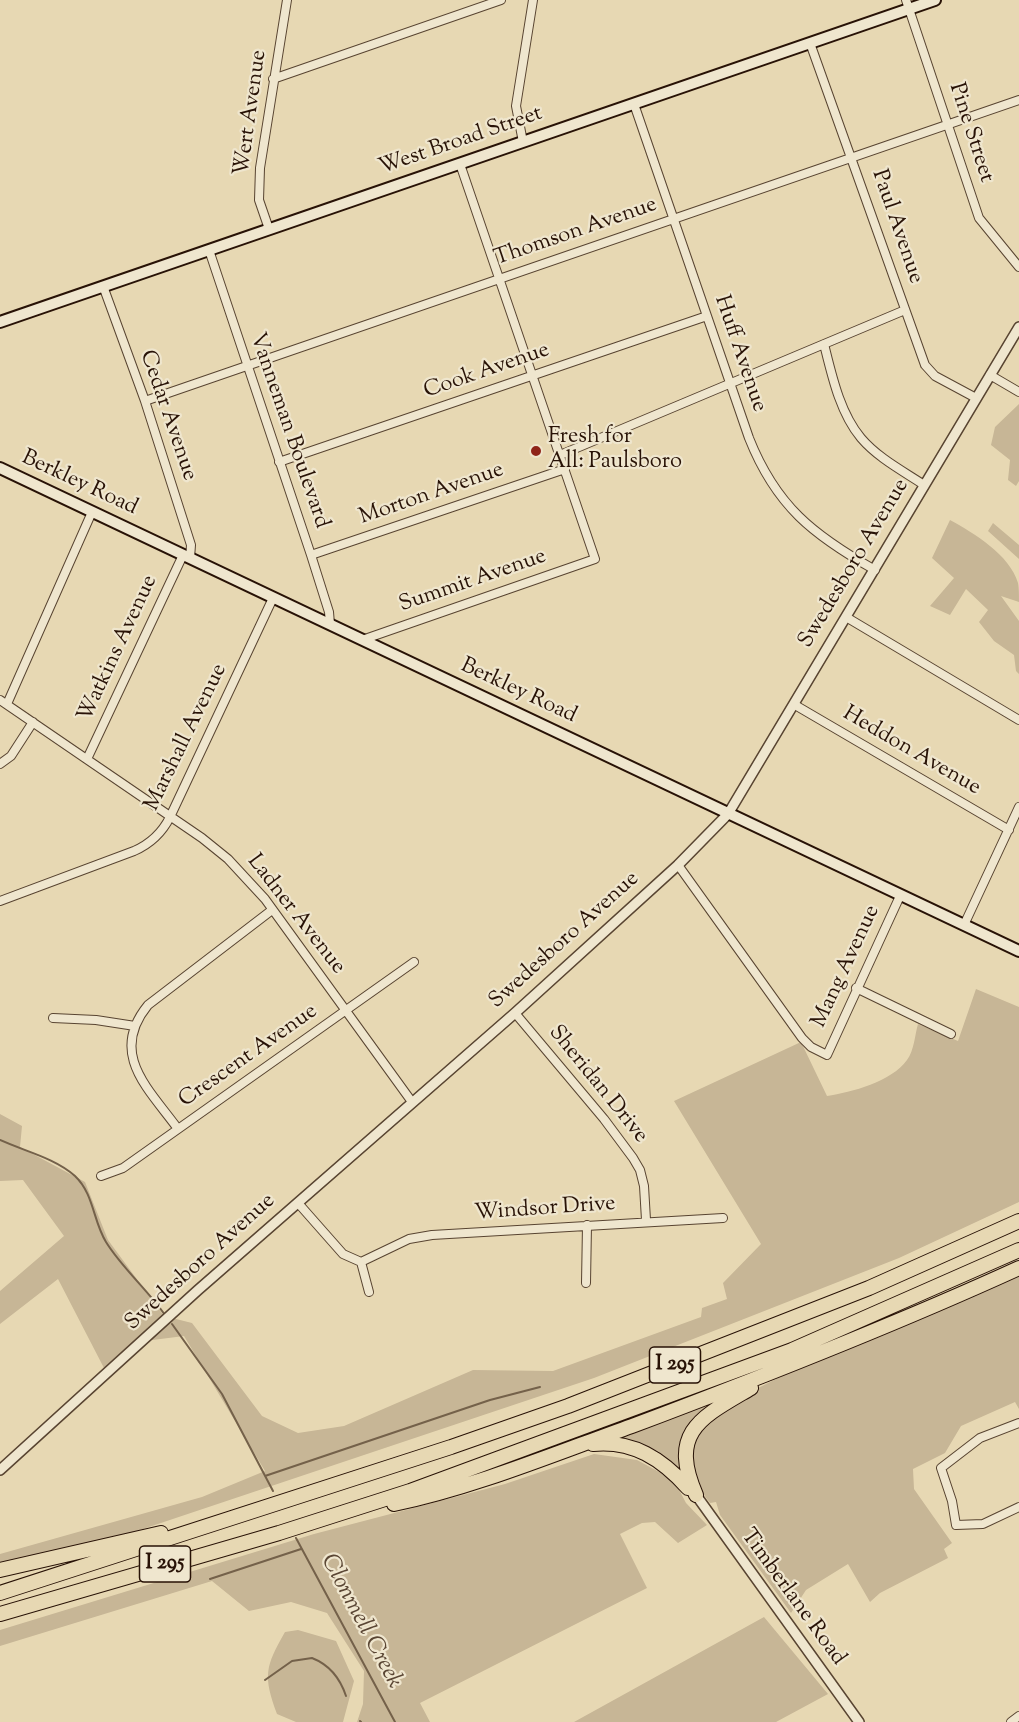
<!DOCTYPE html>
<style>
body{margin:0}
canvas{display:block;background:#e7d8b3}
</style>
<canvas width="1019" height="1722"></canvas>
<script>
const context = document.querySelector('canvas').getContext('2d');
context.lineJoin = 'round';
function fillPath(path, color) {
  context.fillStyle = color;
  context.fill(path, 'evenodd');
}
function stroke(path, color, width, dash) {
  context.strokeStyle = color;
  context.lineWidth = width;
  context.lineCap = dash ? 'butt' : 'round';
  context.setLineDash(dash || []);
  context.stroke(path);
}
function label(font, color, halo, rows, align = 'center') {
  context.font = font + ' "Sorts Mill Goudy",serif';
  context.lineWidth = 4.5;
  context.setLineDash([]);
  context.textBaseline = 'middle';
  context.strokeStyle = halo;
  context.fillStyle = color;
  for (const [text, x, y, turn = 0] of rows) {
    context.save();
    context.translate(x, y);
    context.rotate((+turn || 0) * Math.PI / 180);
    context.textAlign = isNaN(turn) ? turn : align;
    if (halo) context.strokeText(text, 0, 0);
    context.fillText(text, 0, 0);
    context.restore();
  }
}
const green = new Path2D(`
 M 1019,404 L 1019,481 L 1016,486 L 1008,480 L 1010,460 L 991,445 L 995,427 Z
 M 950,520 C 974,533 1010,555 1018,583 C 1019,588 1019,596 1019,602 L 1001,596 L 1019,621 L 1019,674 L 1016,671 L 1014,655 L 994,641 L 979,622 L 988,610 L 966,589 L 950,615 L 930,606 L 954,578 L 932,558 Z
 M 993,523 L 1019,545 L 1019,559 L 988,531 Z
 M 976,989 L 1019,1007 L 1019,1202 L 899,1258 L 594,1378 L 131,1533 L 81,1547 L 0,1562 L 0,1554 L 202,1497 L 265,1471 L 184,1336 L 137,1342 L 105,1370 L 58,1279 L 0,1324 L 0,1291 L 64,1236 L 23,1180 L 0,1181 L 0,1114 L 22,1126 L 20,1147 L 85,1182 L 108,1240 L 164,1316 L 192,1323 L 262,1416 L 298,1433 L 344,1426 L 473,1370 L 553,1371 L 701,1317 L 702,1308 L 727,1299 L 723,1283 L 761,1244 L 674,1101 L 801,1042 L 827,1096 C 852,1092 891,1082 907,1060 C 914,1051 915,1034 918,1024 L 958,1041 Z
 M 1019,1270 L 1019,1409 L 1015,1402 L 961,1426 L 945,1453 L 913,1469 L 914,1489 L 952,1543 L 944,1549 L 948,1558 L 880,1593 L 870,1602 L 848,1564 L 806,1590 L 791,1613 L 720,1515 L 716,1502 L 710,1503 L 695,1483 L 688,1462 L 695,1433 L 744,1395 L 802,1366 Z
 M 721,1398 L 682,1437 L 680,1470 L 658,1451 L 620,1438 Z
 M 594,1454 L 637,1460 L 674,1480 L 686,1503 L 707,1525 L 678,1543 L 655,1522 L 642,1523 L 620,1534 L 647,1588 L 420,1703 L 430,1722 L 357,1722 L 363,1704 L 364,1671 L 327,1613 L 291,1602 L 249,1611 L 212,1581 L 0,1646 L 0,1630 L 314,1534 L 505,1484 Z
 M 764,1617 L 828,1694 L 776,1722 L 574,1722 Z
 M 298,1630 L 336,1641 L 354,1681 L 343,1722 L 296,1722 L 277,1714 C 263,1676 265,1667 285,1632 Z`);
const stream = new Path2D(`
 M 0,1140 C 24,1151 55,1158 75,1176 C 94,1194 93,1221 106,1242 C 122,1268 147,1289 165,1315
 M 172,1324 L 222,1394 L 273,1491
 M 265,1476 L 490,1400 L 540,1387
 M 296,1538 L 395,1722
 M 210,1579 L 301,1549
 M 265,1680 L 292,1661 L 312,1658 C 330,1665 340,1678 346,1696
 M 360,1721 L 361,1722`);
const minor = new Path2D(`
 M 906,0 L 979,218 L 1019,267
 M 810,43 L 925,365 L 935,376 L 976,398
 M 273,79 L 501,0
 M 634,104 L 749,438 C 776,506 813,535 875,570
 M 523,142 L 516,106 L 533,0
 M 269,229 L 259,200 L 260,168 L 287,0
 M 209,250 L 311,555 L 329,612 L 330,624
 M 103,286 L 145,401 L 191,545 L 190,558
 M 824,344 C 832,376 840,413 861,438 C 878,458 903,471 924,485
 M 990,375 L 1019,392
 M 145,401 L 1019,100
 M 560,455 L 905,310
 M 279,462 L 707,316
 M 311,555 L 565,469
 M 846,617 L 1019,720
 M 362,640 L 595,559 L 460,164
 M 0,700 L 202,838 L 228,859 L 265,899 L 412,1102
 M 7,704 L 92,512
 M 795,705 L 1009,830
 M 87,759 L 183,555
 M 0,764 L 11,756 L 33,722
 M 678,865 L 802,1038 L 811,1047 L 827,1055 L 900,896
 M 0,901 L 134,851 C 150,844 162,833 170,817 L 273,598
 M 964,925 L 1019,807
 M 856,988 L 951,1034
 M 515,1013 L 604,1119 L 633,1158 L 640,1170 L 644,1186 L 646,1220
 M 53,1018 L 96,1020 L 135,1026
 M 178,1129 C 149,1089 108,1054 148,1005 L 272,910
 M 101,1176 L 123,1168 L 414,962
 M 298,1203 L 343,1254 L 361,1262 L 409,1239 L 432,1235 L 723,1218
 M 361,1262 L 369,1292
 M 586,1283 L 587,1225
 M 1019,1423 L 980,1438 L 941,1468 L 952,1501 L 956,1525 L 983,1524 L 1019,1507
 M 1011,1722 L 1019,1716`);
const tertiary = new Path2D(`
 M 0,1470 L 198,1290 L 515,1013 L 678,865 L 728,814 L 1019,327
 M 696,1495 L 859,1722`);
const secondary = new Path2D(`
 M 0,322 L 935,0
 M 0,468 L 1019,951`);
const motorway = new Path2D(`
 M 593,1444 C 633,1440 662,1459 688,1488
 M 696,1495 C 668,1431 702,1417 751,1388
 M 394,1504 C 475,1487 554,1454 632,1426 C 762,1377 892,1326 1019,1268
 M 0,1570 L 161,1533
 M 0,1593 L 451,1447 L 568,1406 L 869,1288 L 1019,1221
 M 0,1614 L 279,1533 L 410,1491 L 792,1350 L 1019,1250`);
const markers = [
 [536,451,6,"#8f2418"]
];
const shields = [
 [675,1365,51],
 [165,1564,51]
];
const shieldNames = [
 ["I 295",675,1365],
 ["I 295",165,1564]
];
const streetNames = [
 ["Wert Avenue",252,113,-82],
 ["Pine Street",970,133,72],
 ["West Broad Street",461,142,-19],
 ["Paul Avenue",896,227,71],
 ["Thomson Avenue",576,233,-19],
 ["Huff Avenue",739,354,71],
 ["Cook Avenue",487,372,-19],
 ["Cedar Avenue",167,416,71],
 ["Vanneman Boulevard",288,431,71],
 ["Berkley Road",79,484,25],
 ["Morton Avenue",432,495,-19],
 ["Swedesboro Avenue",855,564,-59],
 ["Summit Avenue",473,582,-19],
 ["Watkins Avenue",119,649,-65],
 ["Berkley Road",518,692,25],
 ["Marshall Avenue",187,738,-64],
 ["Heddon Avenue",911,752,30],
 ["Ladner Avenue",295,915,52],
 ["Swedesboro Avenue",565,941,-42],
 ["Mang Avenue",847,967,-65],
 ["Crescent Avenue",249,1057,-35],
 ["Sheridan Drive",597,1085,51],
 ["Windsor Drive",545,1210,-4],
 ["Swedesboro Avenue",201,1263,-42],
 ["Timberlane Road",792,1598,54]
];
const poiNames = [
 ["Fresh for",548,438],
 ["All: Paulsboro",548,463]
];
const waterNames = [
 ["Clonmell Creek",360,1622,62]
];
fillPath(green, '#c7b696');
stroke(stream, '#74614a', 2);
stroke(minor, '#584431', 10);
stroke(tertiary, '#584431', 12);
stroke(secondary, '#281206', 14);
stroke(motorway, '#281206', 16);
stroke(minor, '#efe6ce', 8);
stroke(tertiary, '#efe6ce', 9);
stroke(secondary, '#efe6ce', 10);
stroke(motorway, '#e7d8b3', 14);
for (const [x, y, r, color] of markers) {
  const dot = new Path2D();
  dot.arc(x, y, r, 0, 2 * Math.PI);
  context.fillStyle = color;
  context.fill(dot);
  stroke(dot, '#efe6ce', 2);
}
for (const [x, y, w] of shields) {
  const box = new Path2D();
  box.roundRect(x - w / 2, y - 18, w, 36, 4.5);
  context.fillStyle = '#efe6ce';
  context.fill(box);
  stroke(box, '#281206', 1.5);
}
label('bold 21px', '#281206', null, shieldNames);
label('22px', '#281206', '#efe6ce', streetNames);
label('22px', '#281206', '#efe6ce', poiNames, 'left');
label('italic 24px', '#5a4634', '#efe6ce', waterNames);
</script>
